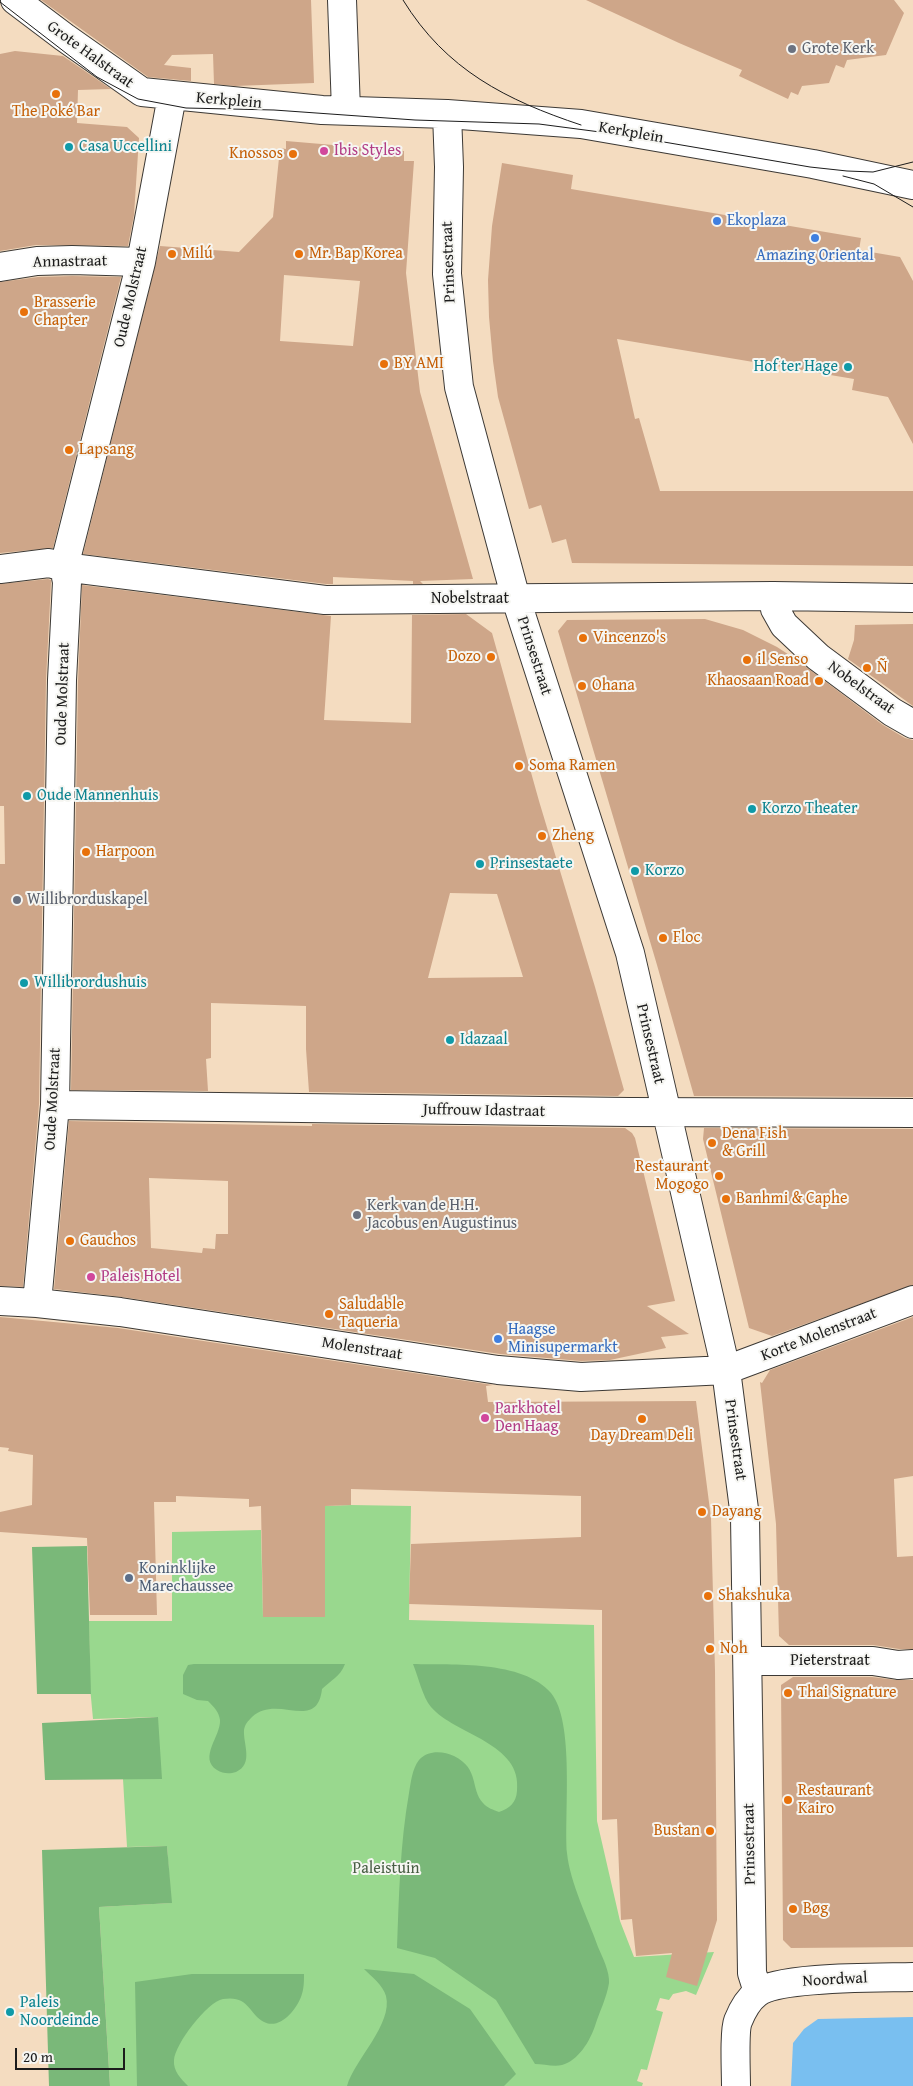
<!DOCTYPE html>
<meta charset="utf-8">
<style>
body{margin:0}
#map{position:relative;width:913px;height:2086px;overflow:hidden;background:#f4dcc0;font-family:"Gentium Book Plus",serif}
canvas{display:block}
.scale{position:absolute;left:15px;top:2048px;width:110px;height:22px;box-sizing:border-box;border:2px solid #1c1c1c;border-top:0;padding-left:6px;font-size:15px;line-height:18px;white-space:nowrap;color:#1c1c1c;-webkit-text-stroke:4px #f6f6f2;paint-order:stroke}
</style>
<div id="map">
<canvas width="913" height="2086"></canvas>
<div class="scale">20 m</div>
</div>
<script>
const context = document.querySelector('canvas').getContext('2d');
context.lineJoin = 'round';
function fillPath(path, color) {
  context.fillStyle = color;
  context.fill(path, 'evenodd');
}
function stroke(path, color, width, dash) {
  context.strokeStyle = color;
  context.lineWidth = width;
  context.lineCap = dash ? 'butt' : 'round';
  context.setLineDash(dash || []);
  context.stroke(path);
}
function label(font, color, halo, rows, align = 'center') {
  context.font = font + ' "Gentium Book Plus",serif';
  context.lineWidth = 4;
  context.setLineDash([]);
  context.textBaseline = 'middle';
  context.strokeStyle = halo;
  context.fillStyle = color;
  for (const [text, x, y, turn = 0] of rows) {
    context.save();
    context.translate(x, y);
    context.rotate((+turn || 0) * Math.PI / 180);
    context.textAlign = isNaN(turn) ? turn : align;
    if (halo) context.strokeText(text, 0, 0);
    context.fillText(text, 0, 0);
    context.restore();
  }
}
const green = new Path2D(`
 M 351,1505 L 411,1506 L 409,1620 L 594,1625 L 597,1821 L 620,1921 L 634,1957 L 714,1952 L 696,1995 L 686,1991 L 673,1994 L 669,2000 L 660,1998 L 656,2010 L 663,2012 L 647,2070 L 641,2069 L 637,2081 L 643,2083 L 642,2086 L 110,2086 L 99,1907 L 171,1903 L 167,1846 L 127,1847 L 123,1779 L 158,1717 L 93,1719 L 90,1687 L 89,1621 L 172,1621 L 172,1532 L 261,1530 L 263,1617 L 325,1617 L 325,1506 Z`);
const forest = new Path2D(`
 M 87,1546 L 91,1694 L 37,1694 L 32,1547 Z
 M 194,1664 L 345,1664 C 340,1677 331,1680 322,1689 C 317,1733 277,1693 252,1717 C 248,1721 245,1724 244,1730 C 243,1744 254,1764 236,1772 C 230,1774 223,1774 217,1770 C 198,1758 221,1736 220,1720 C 219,1712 214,1707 208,1701 L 197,1700 L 183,1694 L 183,1675 L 188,1665 Z
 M 413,1664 C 452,1665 523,1660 551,1693 C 575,1722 564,1814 567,1853 C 570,1883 588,1918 598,1947 C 602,1956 610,1972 609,1983 C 607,1997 599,2013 595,2026 C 590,2041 578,2061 562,2065 C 554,2067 543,2064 535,2064 L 496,2000 L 435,1958 L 397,1948 C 399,1896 400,1844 409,1793 C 411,1782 412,1769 419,1760 C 428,1750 443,1751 454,1756 C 480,1769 470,1789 483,1803 C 487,1808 494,1810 499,1812 C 510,1808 516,1803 517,1791 C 523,1743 455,1735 431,1707 C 423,1698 418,1676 413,1664 Z
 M 158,1717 L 162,1779 L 45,1780 L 42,1723 Z
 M 167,1846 L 172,1903 L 99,1907 L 110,2086 L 49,2086 L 42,1850 Z
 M 364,1969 L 414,1974 L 470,2009 L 516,2074 L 504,2086 L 347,2086 C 355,2059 393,2024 386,1996 C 383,1985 371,1976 364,1969 Z
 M 192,1974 L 304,1974 C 304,1982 304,1989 301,1997 C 296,2010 280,2030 264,2022 C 248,2013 249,1995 223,1999 C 207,2002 175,2044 174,2060 C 173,2071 181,2079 188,2086 L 137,2086 L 135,1982 Z`);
const water = new Path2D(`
 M 913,2017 L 913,2086 L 791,2086 L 793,2043 L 804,2029 L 818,2019 Z`);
const building = new Path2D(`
 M 41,0 L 311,0 L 314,83 L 235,86 L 214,84 L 213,54 L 172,55 L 164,65 L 191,68 L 191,81 L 148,77 Z
 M 586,0 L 894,0 L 904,13 L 886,55 L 847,60 L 844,68 L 836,65 L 829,83 L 802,86 L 798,95 L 791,92 L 788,99 L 739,76 L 742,70 L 679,43 Z
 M 15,51 L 63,56 L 111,89 L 78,90 L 77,123 L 127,127 L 139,138 L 134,215 L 128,246 L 36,245 L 0,251 L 0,54 Z
 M 286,141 L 404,151 L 404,161 L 414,161 L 406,273 L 420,392 L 473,579 L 420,581 L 423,584 L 413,584 L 413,581 L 333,577 L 333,584 L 326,584 L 83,554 L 160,246 L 239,252 L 273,217 L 280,148 L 286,149 ZM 284,275 L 360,281 L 353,346 L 280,341 Z
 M 502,163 L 573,175 L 571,189 L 861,238 L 859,250 L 900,257 L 913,281 L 913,444 L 888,397 L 852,390 L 854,379 L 617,339 L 635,419 L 639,418 L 660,491 L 913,491 L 913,566 L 572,563 L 566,539 L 552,543 L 541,505 L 529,509 L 498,397 L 493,361 L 489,317 L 488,280 L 492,226 Z
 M 72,276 L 121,277 L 53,548 L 0,553 L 0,282 L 38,277 Z
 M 48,579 L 51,580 L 51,583 L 46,680 L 39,1104 L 23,1287 L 0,1286 L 0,864 L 5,864 L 4,806 L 0,806 L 0,584 Z
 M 82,585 L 331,616 L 324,720 L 411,723 L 412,615 L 466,614 L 492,633 L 539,801 L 595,987 L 624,1090 L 618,1096 L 309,1092 L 306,1049 L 306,1006 L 211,1003 L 211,1058 L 206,1059 L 208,1091 L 71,1090 L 78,681 ZM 450,893 L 497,894 L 523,977 L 428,978 Z
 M 705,619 L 743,630 L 777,647 L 797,660 L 883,725 L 905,738 L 913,740 L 913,1097 L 694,1096 L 657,965 L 558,631 L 567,620 Z
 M 913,624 L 913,706 L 848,659 L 854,640 L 855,625 Z
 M 69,1121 L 312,1126 L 312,1124 L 625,1128 L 632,1133 L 635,1138 L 675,1301 L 647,1306 L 689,1334 L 661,1337 L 666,1348 L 610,1360 L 581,1361 L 500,1354 L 122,1297 L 54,1289 ZM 149,1178 L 228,1181 L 228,1234 L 216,1234 L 215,1249 L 203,1248 L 202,1253 L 151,1248 Z
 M 704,1128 L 913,1129 L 913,1285 L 772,1336 L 749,1328 L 703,1139 Z
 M 0,1317 L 118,1328 L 493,1385 L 486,1386 L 488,1402 L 696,1401 L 711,1518 L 715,1671 L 717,1920 L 697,1986 L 666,1977 L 672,1953 L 636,1956 L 632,1919 L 621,1920 L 617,1819 L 602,1820 L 602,1610 L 409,1604 L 411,1544 L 581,1537 L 581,1496 L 351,1489 L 351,1505 L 325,1506 L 325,1617 L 263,1617 L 261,1506 L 249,1507 L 249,1499 L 176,1496 L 176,1502 L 154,1502 L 157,1615 L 90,1615 L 87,1538 L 0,1532 L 0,1512 L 32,1505 L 33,1455 L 8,1451 L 9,1448 L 0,1447 Z
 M 913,1317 L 913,1476 L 894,1479 L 897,1557 L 913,1556 L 913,1649 L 899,1649 L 873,1645 L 789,1645 L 779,1636 L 776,1524 L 760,1382 L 762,1383 L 770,1370 Z
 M 793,1677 L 872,1677 L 896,1680 L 913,1680 L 913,1947 L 791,1948 L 783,1940 L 781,1685 Z`);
const street = new Path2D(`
 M 15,0 L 64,37 L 142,92 L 322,110 L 447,114 L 581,124 L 813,164 L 913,185
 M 342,0 L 346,110
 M 447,114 L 449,167 L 447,274 L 459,387 L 516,599 L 630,953 L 726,1370 L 745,1517 L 752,1973 L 758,1992
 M 0,267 L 37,261 L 72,260 L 141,262
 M 0,569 L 49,563 L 64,567 L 325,600 L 773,596 L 913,598
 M 773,596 L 775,609 L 784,625 L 818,657 L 892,712 L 913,724
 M 55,1105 L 629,1112 L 913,1113
 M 0,1301 L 37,1303 L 120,1312 L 498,1370 L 581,1377 L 726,1370 L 913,1300
 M 37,1303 L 55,1105 L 62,680 L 67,582 L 64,567 L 141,262 L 172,96
 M 748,1661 L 873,1661 L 898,1665 L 913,1664
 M 736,2086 C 736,2073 734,2031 738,2021 C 742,2011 749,1999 757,1993 C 779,1976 882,1978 913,1977`);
const tram = new Path2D(`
 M 403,0 C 446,70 506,100 581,125
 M 0,2 L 97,77 L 138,99 L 186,108 L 274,110 L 415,120 L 539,124 L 623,135 L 810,167 L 847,171 L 873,172 L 913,162
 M 843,176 L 874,184 L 913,207`);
const markers = [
 [792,49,5,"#6b7280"],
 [56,94,5,"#e8710a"],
 [69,147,5,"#0f9aa8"],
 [324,151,5,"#d1479c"],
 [293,154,5,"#e8710a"],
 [717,221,5,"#3f7fe0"],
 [815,238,5,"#3f7fe0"],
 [172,254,5,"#e8710a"],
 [299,254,5,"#e8710a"],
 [24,312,5,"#e8710a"],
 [384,364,5,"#e8710a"],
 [848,367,5,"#0f9aa8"],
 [69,450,5,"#e8710a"],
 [583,638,5,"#e8710a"],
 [491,657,5,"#e8710a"],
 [747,660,5,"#e8710a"],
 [867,668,5,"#e8710a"],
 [819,681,5,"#e8710a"],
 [582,686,5,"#e8710a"],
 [519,766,5,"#e8710a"],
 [27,796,5,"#0f9aa8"],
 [752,809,5,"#0f9aa8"],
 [542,836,5,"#e8710a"],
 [86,852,5,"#e8710a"],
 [480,864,5,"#0f9aa8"],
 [635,871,5,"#0f9aa8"],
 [17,900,5,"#6b7280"],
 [663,938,5,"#e8710a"],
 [24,983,5,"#0f9aa8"],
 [450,1040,5,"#0f9aa8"],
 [712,1143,5,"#e8710a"],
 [719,1176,5,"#e8710a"],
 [726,1199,5,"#e8710a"],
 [357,1215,5,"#6b7280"],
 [70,1241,5,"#e8710a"],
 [91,1277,5,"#d1479c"],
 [329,1314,5,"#e8710a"],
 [498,1339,5,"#3f7fe0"],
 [485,1418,5,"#d1479c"],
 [642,1419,5,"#e8710a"],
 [702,1512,5,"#e8710a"],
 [129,1578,5,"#5c6f8a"],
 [708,1596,5,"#e8710a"],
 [710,1649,5,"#e8710a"],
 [788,1693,5,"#e8710a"],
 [788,1800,5,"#e8710a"],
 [710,1831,5,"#e8710a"],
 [793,1909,5,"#e8710a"],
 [10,2012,5,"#0f9aa8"]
];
const worshipNames = [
 ["Grote Kerk",802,49],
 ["Willibrorduskapel",27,900],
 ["Kerk van de H.H.",367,1206],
 ["Jacobus en Augustinus",367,1224]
];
const streetNames = [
 ["Grote Halstraat",90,55,36],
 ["Kerkplein",229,101,5],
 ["Kerkplein",631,133,10],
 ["Annastraat",70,262,-1],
 ["Prinsestraat",449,262,-92],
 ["Oude Molstraat",131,297,-77],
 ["Nobelstraat",470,599],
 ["Prinsestraat",534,656,72],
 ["Nobelstraat",861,688,36],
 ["Oude Molstraat",63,694,-88],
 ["Prinsestraat",650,1044,77],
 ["Oude Molstraat",53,1099,-87],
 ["Juffrouw Idastraat",484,1111,1],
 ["Korte Molenstraat",819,1335,-21],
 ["Molenstraat",362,1349,9],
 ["Prinsestraat",735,1440,82],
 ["Pieterstraat",830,1661],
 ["Prinsestraat",750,1844,-91],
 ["Noordwal",835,1980,-3]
];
const foodNames = [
 ["The Poké Bar",56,112,"center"],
 ["Knossos",283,154,"right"],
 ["Milú",182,254],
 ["Mr. Bap Korea",309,254],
 ["Brasserie",34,303],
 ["Chapter",34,321],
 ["BY AMI",394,364],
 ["Lapsang",79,450],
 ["Vincenzo's",593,638],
 ["Dozo",481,657,"right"],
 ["il Senso",757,660],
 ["Ñ",877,668],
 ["Khaosaan Road",809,681,"right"],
 ["Ohana",592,686],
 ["Soma Ramen",529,766],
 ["Zheng",552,836],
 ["Harpoon",96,852],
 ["Floc",673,938],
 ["Dena Fish",722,1134],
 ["& Grill",722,1152],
 ["Restaurant",709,1167,"right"],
 ["Mogogo",709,1185,"right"],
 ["Banhmi & Caphe",736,1199],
 ["Gauchos",80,1241],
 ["Saludable",339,1305],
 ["Taqueria",339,1323],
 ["Day Dream Deli",642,1436,"center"],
 ["Dayang",712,1512],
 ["Shakshuka",718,1596],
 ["Noh",720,1649],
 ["Thai Signature",798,1693],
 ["Restaurant",798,1791],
 ["Kairo",798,1809],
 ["Bustan",700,1831,"right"],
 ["Bøg",803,1909]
];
const cultureNames = [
 ["Casa Uccellini",79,147],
 ["Hof ter Hage",838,367,"right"],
 ["Oude Mannenhuis",37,796],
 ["Korzo Theater",762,809],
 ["Prinsestaete",490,864],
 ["Korzo",645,871],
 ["Willibrordushuis",34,983],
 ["Idazaal",460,1040],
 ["Paleis",20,2003],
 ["Noordeinde",20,2021]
];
const hotelNames = [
 ["Ibis Styles",334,151],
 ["Paleis Hotel",101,1277],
 ["Parkhotel",495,1409],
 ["Den Haag",495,1427]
];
const shopNames = [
 ["Ekoplaza",727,221],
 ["Amazing Oriental",815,256,"center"],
 ["Haagse",508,1330],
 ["Minisupermarkt",508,1348]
];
const serviceNames = [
 ["Koninklijke",139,1569],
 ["Marechaussee",139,1587]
];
const parkNames = [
 ["Paleistuin",386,1869]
];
fillPath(green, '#99d88e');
fillPath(forest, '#7ab879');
fillPath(water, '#79bff0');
fillPath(building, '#cea689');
stroke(street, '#3c3935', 30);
stroke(street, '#fff', 28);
stroke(tram, '#1c1c1c', 1);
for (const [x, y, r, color] of markers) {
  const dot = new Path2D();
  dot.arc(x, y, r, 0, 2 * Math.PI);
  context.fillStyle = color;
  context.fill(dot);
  stroke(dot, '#f6f6f2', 2);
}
label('16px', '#5b616d', '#f6f6f2', worshipNames, 'left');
label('16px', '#1c1c1c', '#f6f6f2', streetNames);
label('16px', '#c56008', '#f6f6f2', foodNames, 'left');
label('16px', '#0d838f', '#f6f6f2', cultureNames, 'left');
label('16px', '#b23c85', '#f6f6f2', hotelNames, 'left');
label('16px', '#366cbe', '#f6f6f2', shopNames, 'left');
label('16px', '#4e5e75', '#f6f6f2', serviceNames, 'left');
label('16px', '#485e44', '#f6f6f2', parkNames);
</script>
